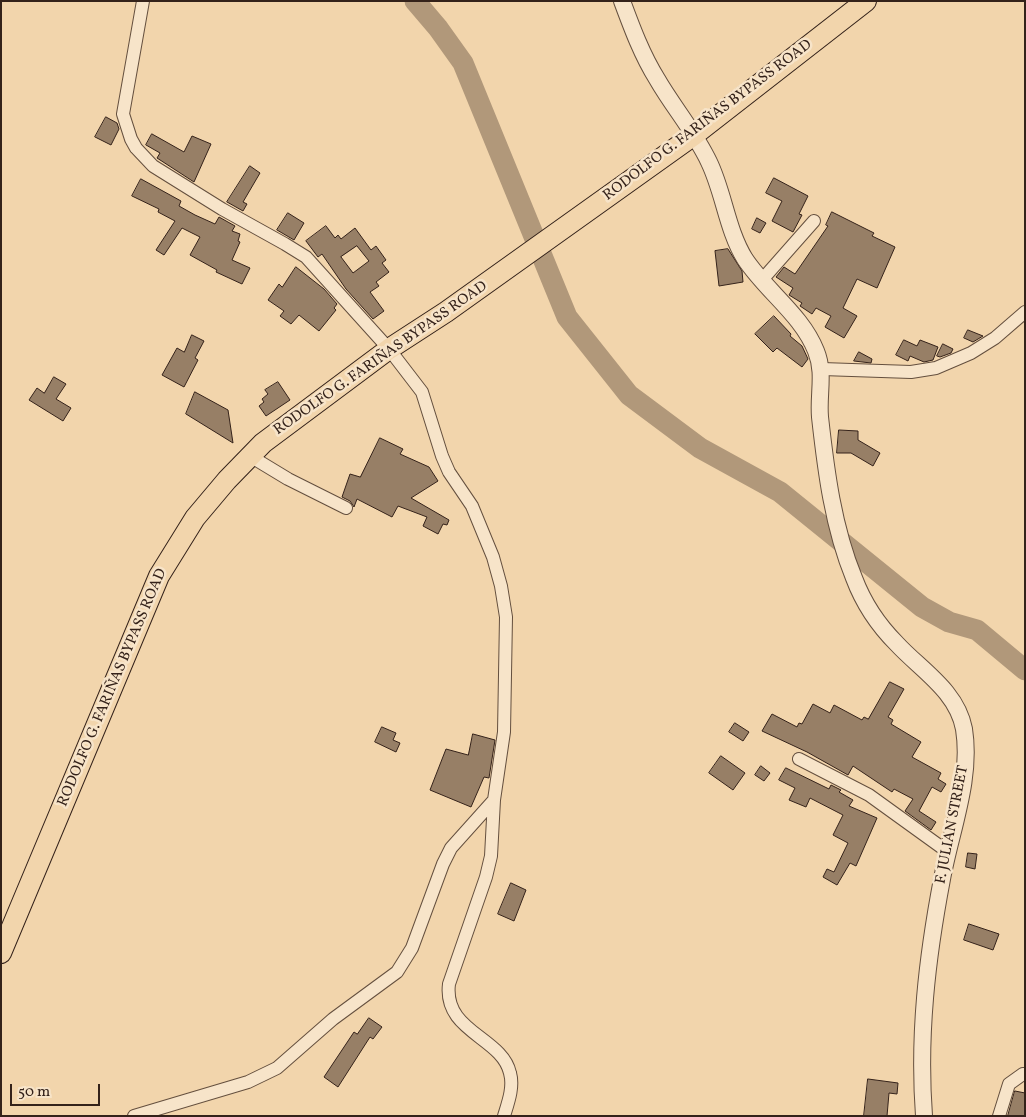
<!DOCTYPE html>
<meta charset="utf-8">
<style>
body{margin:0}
#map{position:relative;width:1026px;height:1117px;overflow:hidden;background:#f2d5ac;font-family:Vollkorn,serif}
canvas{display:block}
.frame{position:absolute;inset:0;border:2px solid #34221a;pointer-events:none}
.scale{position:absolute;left:10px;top:1084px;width:90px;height:22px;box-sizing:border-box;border:2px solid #34221a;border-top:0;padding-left:6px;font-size:15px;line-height:18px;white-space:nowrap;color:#34221a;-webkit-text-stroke:4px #f7e4c9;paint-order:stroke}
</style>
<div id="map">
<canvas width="1026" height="1117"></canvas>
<div class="frame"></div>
<div class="scale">50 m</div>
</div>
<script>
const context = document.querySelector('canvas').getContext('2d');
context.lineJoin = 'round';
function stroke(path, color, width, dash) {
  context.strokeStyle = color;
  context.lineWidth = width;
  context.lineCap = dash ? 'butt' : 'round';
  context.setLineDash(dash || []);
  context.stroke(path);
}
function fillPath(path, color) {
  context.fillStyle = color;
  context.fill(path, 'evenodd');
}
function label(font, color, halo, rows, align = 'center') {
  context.font = font + ' Vollkorn,serif';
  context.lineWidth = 5;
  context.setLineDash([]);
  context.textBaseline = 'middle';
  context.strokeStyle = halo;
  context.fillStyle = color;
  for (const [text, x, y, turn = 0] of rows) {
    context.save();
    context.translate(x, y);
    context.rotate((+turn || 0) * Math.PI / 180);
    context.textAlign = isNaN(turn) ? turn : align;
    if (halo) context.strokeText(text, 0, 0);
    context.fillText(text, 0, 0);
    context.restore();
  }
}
const river = new Path2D(`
 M 415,1 L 438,28 L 463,63 L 567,317 L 629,395 L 700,448 L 780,492 L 922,607 L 949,622 L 977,630 L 1025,670`);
const building = new Path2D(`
 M 106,117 L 117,123 L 119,129 L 111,145 L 95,137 Z
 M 152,134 L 184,152 L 192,136 L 211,144 L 194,182 L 157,158 L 160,153 L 146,145 Z
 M 250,166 L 260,173 L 243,202 L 247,204 L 243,211 L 227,202 Z
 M 774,178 L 808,196 L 799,214 L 802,215 L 793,232 L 772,221 L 782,201 L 766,193 Z
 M 141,179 L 181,201 L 179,206 L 195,215 L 215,224 L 219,217 L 235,226 L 232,231 L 240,234 L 238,241 L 240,242 L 232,260 L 250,268 L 242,284 L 216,272 L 217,270 L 190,255 L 200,237 L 182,228 L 164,255 L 156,250 L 175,221 L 158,212 L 159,209 L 132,196 Z
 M 832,212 L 874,233 L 872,236 L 895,247 L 877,288 L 857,279 L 843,308 L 857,316 L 844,338 L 825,327 L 831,316 L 816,308 L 812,314 L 800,306 L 802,303 L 789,295 L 793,288 L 776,277 L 784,267 L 795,274 L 828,226 L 826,225 Z
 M 288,213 L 304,223 L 294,240 L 277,230 Z
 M 757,218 L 766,223 L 760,233 L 752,229 Z
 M 326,226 L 335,238 L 338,235 L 341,239 L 355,228 L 371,250 L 376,246 L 386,260 L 382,263 L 389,272 L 376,282 L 379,286 L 370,292 L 384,311 L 373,319 L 346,289 L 322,254 L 318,257 L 306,241 ZM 357,246 L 369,261 L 353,273 L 341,257 Z
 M 728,249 L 742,271 L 743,282 L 719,286 L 715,251 Z
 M 296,267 L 324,289 L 337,304 L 334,308 L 336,310 L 319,331 L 299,315 L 291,324 L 280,316 L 284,311 L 268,300 L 279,284 L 282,287 Z
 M 774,316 L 791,334 L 790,336 L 802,346 L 808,359 L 802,367 L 777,348 L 773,352 L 755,334 Z
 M 968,330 L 983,336 L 973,342 L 964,338 Z
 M 192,335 L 204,341 L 195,358 L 198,360 L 184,387 L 162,375 L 177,348 L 184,352 Z
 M 904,340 L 917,346 L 920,340 L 938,347 L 933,360 L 924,362 L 910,356 L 908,361 L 896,355 Z
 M 943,344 L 953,349 L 951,353 L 940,357 L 937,356 Z
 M 859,352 L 872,359 L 871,363 L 854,361 Z
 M 54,377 L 66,384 L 56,399 L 71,408 L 63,421 L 29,400 L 37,388 L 44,393 Z
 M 278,382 L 290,400 L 266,416 L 259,406 L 264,402 L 262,399 L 268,394 L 265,390 Z
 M 195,392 L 228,410 L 233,443 L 186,414 Z
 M 839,430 L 858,431 L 858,440 L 880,453 L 873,466 L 851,453 L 837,453 Z
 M 380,438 L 403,449 L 400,454 L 429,467 L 438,481 L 411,498 L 449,520 L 447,525 L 443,524 L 438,534 L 423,526 L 427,517 L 398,506 L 392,517 L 357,499 L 354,507 L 350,501 L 342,497 L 350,474 L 360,477 Z
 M 890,682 L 904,689 L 888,717 L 893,720 L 891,724 L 921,742 L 912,757 L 941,773 L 938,779 L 946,784 L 941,792 L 932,787 L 919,811 L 936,822 L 931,830 L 905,811 L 913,799 L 894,789 L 892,792 L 853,766 L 848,775 L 807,752 L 762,731 L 772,714 L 797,727 L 799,723 L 802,724 L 813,704 L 830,713 L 834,705 L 862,720 L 864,717 L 868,719 Z
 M 735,723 L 749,732 L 743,741 L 729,732 Z
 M 382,727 L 396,733 L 393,740 L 400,743 L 396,752 L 375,742 Z
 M 473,734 L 495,740 L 489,778 L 484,777 L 471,807 L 430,790 L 446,749 L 468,755 Z
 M 721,756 L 745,773 L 733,790 L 709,773 Z
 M 761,766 L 770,773 L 764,781 L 755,775 Z
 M 786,768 L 829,789 L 831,785 L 841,790 L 839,792 L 853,800 L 849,806 L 877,818 L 856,866 L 850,863 L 837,885 L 823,877 L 827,869 L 834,872 L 848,843 L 833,835 L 843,815 L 810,798 L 806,807 L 789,800 L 795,788 L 779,780 Z
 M 968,853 L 977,854 L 975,869 L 966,867 Z
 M 511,883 L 526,890 L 514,921 L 498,914 Z
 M 969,924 L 999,934 L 993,950 L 964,940 Z
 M 369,1018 L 382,1027 L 373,1039 L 370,1037 L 338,1087 L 324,1077 L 354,1032 L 357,1034 Z
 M 868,1079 L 898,1083 L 897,1094 L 889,1093 L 887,1116 L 864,1116 Z
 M 1015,1091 L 1025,1093 L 1025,1116 L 1008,1116 Z`);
const minor = new Path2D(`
 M 143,1 L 123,114 L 131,139 L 136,148 L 153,166 L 222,209 L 285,244 L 306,257 L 389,349 L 422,392 L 442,456 L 449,472 L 472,506 L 493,557 L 501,586 L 506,617 L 504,732 L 494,800 L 491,856 L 486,877 L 449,984 C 443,1032 502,1037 510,1073 C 514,1087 508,1103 504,1116
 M 761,281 L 814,221
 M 822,369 L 911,372 L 936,368 L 971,353 L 995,338 L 1025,312
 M 250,456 L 288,479 L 346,508
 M 799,759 L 869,795 L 948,852
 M 134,1116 L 248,1082 L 277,1068 L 333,1019 L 397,972 L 412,948 L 443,864 L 451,848 L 494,800
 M 999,1116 L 1009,1084 L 1023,1074`);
const tertiary = new Path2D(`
 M 622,1 C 632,28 642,55 657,79 C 673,107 695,132 709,162 C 724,193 727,230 745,259 C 766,291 802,315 816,351 C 825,373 818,394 820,417 C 826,471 833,527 854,578 C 863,602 879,626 897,644 C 921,670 957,691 964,729 C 972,779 951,830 942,879 C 927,958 918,1035 924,1116`);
const primary = new Path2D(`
 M 1,953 L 159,576 L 195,518 L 227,480 L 263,443 L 389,349 L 446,312 L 694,135 L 866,1`);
const streetNames = [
 ["RODOLFO G. FARIÑAS BYPASS ROAD",708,121,-37],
 ["RODOLFO G. FARIÑAS BYPASS ROAD",381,359,-35],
 ["RODOLFO G. FARIÑAS BYPASS ROAD",113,688,-67],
 ["F. JULIAN STREET",953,825,-79]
];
stroke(river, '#b1987a', 21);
fillPath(building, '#977f66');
stroke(building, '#34221a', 1);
stroke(minor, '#644f3e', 14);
stroke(tertiary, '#644f3e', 18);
stroke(primary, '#34221a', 22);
stroke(minor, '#f7e4c9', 12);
stroke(tertiary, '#f7e4c9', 16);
stroke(primary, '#f2d5ac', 20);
label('15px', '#34221a', '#f7e4c9', streetNames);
</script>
